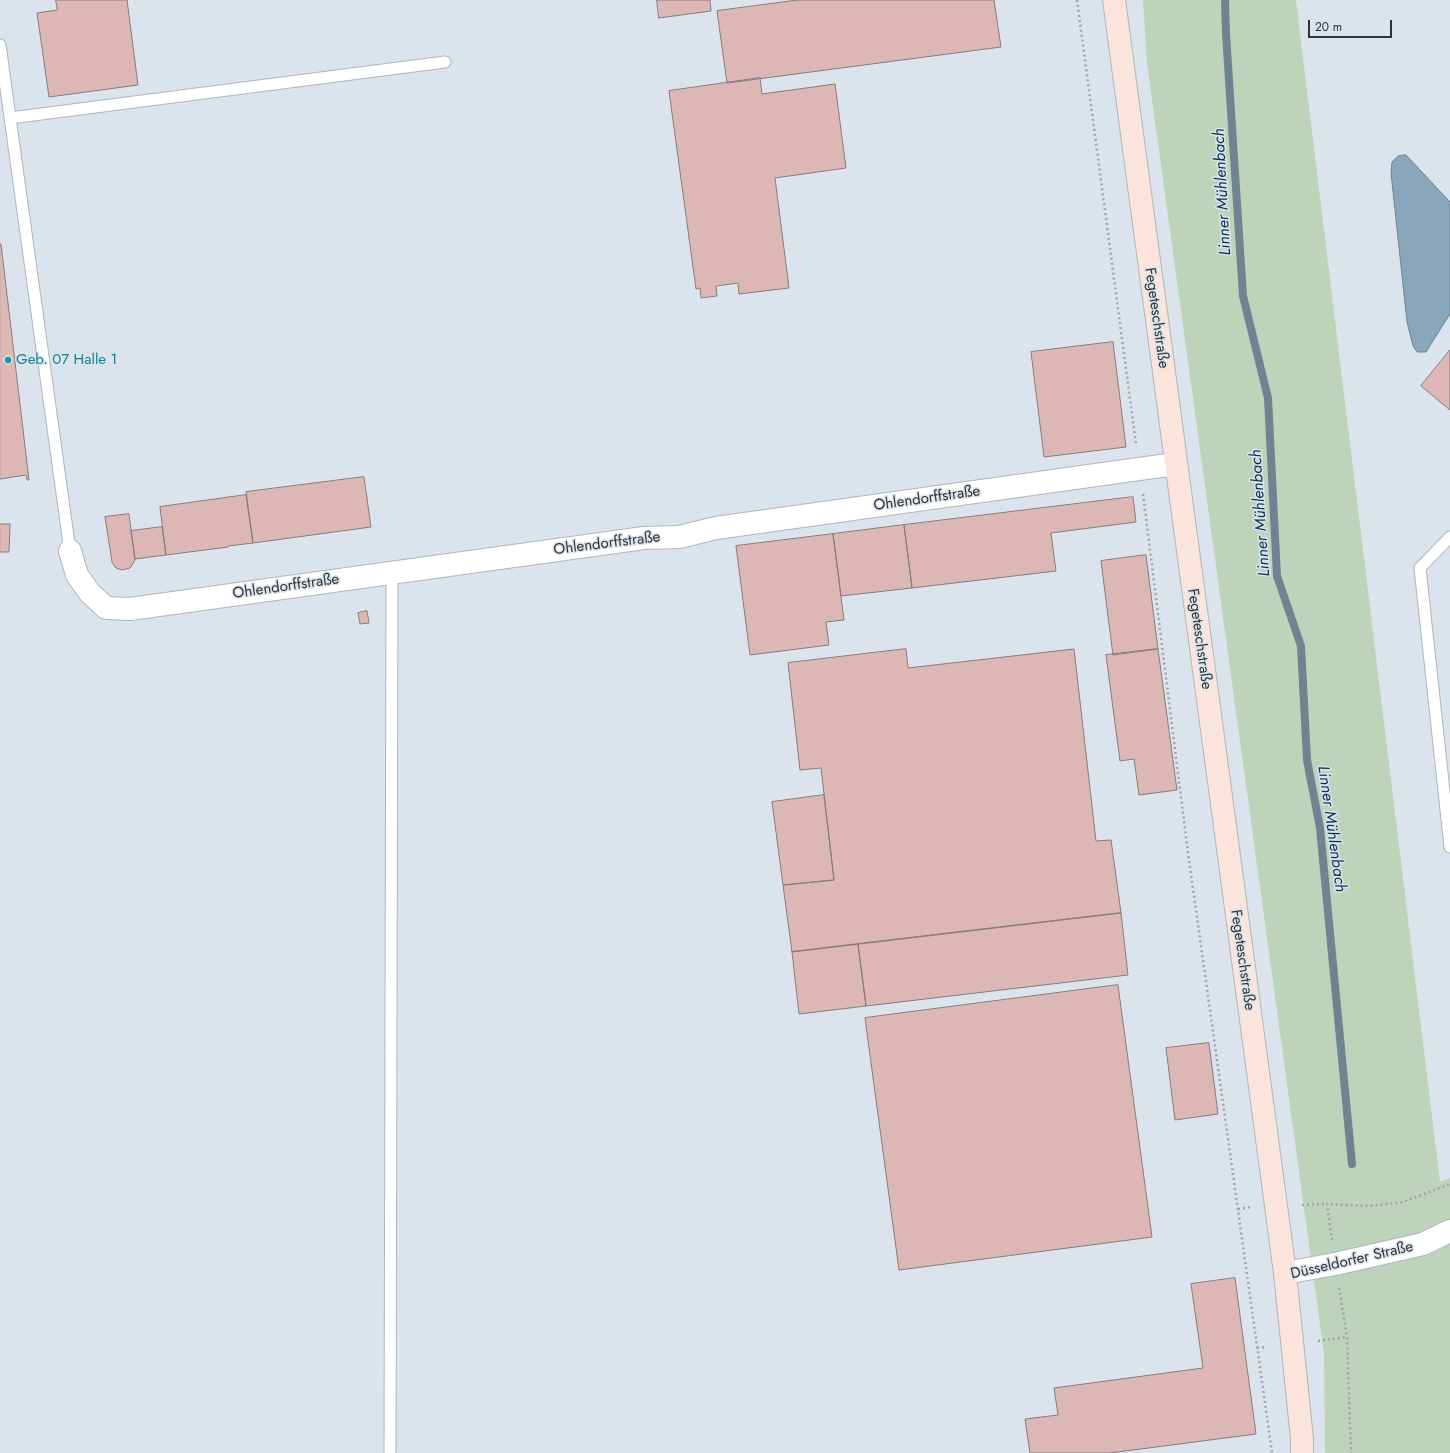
<!DOCTYPE html>
<meta charset="utf-8">
<style>
body{margin:0}
#map{position:relative;width:1450px;height:1453px;overflow:hidden;background:#dbe4ec;font-family:Jost,sans-serif}
canvas{display:block}
.scale{position:absolute;left:1308px;top:20px;width:84px;height:18px;box-sizing:border-box;border:2px solid #303336;border-top:0;padding-left:5px;font-size:12px;line-height:14px;white-space:nowrap;color:#303336;-webkit-text-stroke:3px #dbe4ec;paint-order:stroke}
</style>
<div id="map">
<canvas width="1450" height="1453"></canvas>
<div class="scale">20 m</div>
</div>
<script>
const context = document.querySelector('canvas').getContext('2d');
context.lineJoin = 'round';
function fillPath(path, color) {
  context.fillStyle = color;
  context.fill(path, 'evenodd');
}
function stroke(path, color, width, dash) {
  context.strokeStyle = color;
  context.lineWidth = width;
  context.lineCap = dash ? 'butt' : 'round';
  context.setLineDash(dash || []);
  context.stroke(path);
}
function label(font, color, halo, rows, align = 'center') {
  context.font = font + ' Jost,sans-serif';
  context.lineWidth = 3;
  context.setLineDash([]);
  context.textBaseline = 'middle';
  context.strokeStyle = halo;
  context.fillStyle = color;
  for (const [text, x, y, turn = 0] of rows) {
    context.save();
    context.translate(x, y);
    context.rotate((+turn || 0) * Math.PI / 180);
    context.textAlign = isNaN(turn) ? turn : align;
    if (halo) context.strokeText(text, 0, 0);
    context.fillText(text, 0, 0);
    context.restore();
  }
}
const green = new Path2D(`
 M 1143,0 L 1296,0 L 1440,1182 L 1450,1178 L 1450,1453 L 1325,1453 L 1324,1354 L 1147,63 Z`);
const water = new Path2D(`
 M 1406,155 L 1450,202 L 1450,314 L 1426,352 L 1417,352 L 1413,346 L 1407,322 L 1391,173 L 1392,162 L 1398,156 Z`);
const stream = new Path2D(`
 M 1225,0 L 1226,34 L 1243,296 L 1268,398 L 1277,576 L 1301,646 L 1307,760 L 1320,828 L 1352,1164`);
const building = new Path2D(`
 M 56,0 L 127,0 L 138,85 L 49,97 L 37,13 L 57,10 Z
 M 657,0 L 710,0 L 711,11 L 659,18 Z
 M 798,0 L 994,0 L 1001,47 L 727,83 L 717,11 Z
 M 760,78 L 762,94 L 835,84 L 846,168 L 775,178 L 789,288 L 739,294 L 738,283 L 716,286 L 717,296 L 701,298 L 700,288 L 696,289 L 669,91 Z
 M 0,244 L 1,244 L 29,480 L 27,480 L 26,475 L 0,479 Z
 M 1113,342 L 1126,447 L 1044,457 L 1031,352 Z
 M 1450,350 L 1450,410 L 1421,386 Z
 M 364,477 L 371,527 L 253,543 L 246,492 Z
 M 246,495 L 253,543 L 228,546 L 228,547 L 166,555 L 160,507 Z
 M 1133,497 L 1136,522 L 1051,533 L 1056,571 L 912,588 L 904,525 Z
 M 129,514 L 135,560 L 130,568 L 122,570 L 116,568 L 112,562 L 105,517 Z
 M 0,524 L 10,524 L 9,552 L 0,552 Z
 M 904,525 L 912,588 L 841,596 L 833,534 Z
 M 162,527 L 166,555 L 135,559 L 131,531 Z
 M 833,534 L 844,620 L 826,622 L 829,645 L 750,655 L 736,546 Z
 M 1146,555 L 1158,649 L 1113,655 L 1101,561 Z
 M 367,611 L 369,623 L 360,624 L 358,613 Z
 M 906,649 L 908,668 L 1074,649 L 1096,841 L 1111,840 L 1121,913 L 792,952 L 783,885 L 834,880 L 821,768 L 800,770 L 788,663 Z
 M 1158,649 L 1177,790 L 1139,795 L 1134,759 L 1120,761 L 1106,655 Z
 M 824,795 L 834,880 L 783,885 L 772,802 Z
 M 1121,913 L 1128,975 L 866,1006 L 858,944 Z
 M 858,944 L 866,1006 L 799,1014 L 792,952 Z
 M 1118,985 L 1152,1237 L 899,1270 L 865,1018 Z
 M 1209,1043 L 1218,1114 L 1175,1120 L 1166,1048 Z
 M 1235,1278 L 1256,1434 L 1110,1453 L 1030,1453 L 1025,1419 L 1058,1415 L 1054,1388 L 1203,1368 L 1191,1284 Z`);
const path = new Path2D(`
 M 1077,0 L 1136,444
 M 1143,494 L 1188,853 L 1272,1453
 M 1302,1205 L 1327,1204
 M 1238,1209 L 1251,1207
 M 1332,1240 L 1327,1204 L 1369,1206 L 1403,1202 L 1450,1184
 M 1339,1288 L 1347,1337 L 1351,1453
 M 1318,1341 L 1347,1337
 M 1257,1348 L 1267,1347`);
const lane = new Path2D(`
 M 0,45 L 70,551
 M 10,118 L 445,62
 M 1450,537 L 1420,568 L 1450,847
 M 390,1453 L 392,573`);
const street = new Path2D(`
 M 70,551 L 77,575 L 90,593 L 106,608 L 130,609 L 644,538 L 679,537 L 716,528 L 1175,464
 M 1285,1273 L 1335,1264 L 1423,1244 L 1450,1231`);
const secondary = new Path2D(`
 M 1114,0 L 1285,1273 L 1302,1439 L 1302,1453`);
const markers = [
 [8,360,4,"#0f9aa8"]
];
const streetNames = [
 ["Fegeteschstraße",1156,318,82],
 ["Ohlendorffstraße",927,499,-8],
 ["Ohlendorffstraße",607,544,-7],
 ["Ohlendorffstraße",286,587,-8],
 ["Fegeteschstraße",1199,639,82],
 ["Fegeteschstraße",1242,960,82],
 ["Düsseldorfer Straße",1352,1261,-13]
];
const cultureNames = [
 ["Geb. 07 Halle 1",16,360]
];
const waterNames = [
 ["Linner Mühlenbach",1223,192,-93],
 ["Linner Mühlenbach",1261,513,-94],
 ["Linner Mühlenbach",1331,829,82]
];
fillPath(green, '#bed4ba');
fillPath(water, '#8aa6bb');
stroke(water, '#6f8493', 1);
stroke(stream, '#6f8493', 8);
fillPath(building, '#dcb7b5');
stroke(building, '#867b7a', 1);
stroke(lane, '#adb6bd', 13);
stroke(street, '#adb6bd', 24);
stroke(secondary, '#adb6bd', 24);
stroke(path, '#9da4aa', 2.5, [2, 3]);
stroke(lane, '#fff', 11);
stroke(street, '#fff', 22);
stroke(secondary, '#fbe4dc', 22);
for (const [x, y, r, color] of markers) {
  const dot = new Path2D();
  dot.arc(x, y, r, 0, 2 * Math.PI);
  context.fillStyle = color;
  context.fill(dot);
  stroke(dot, '#dbe4ec', 1.5);
}
label('15px', '#303336', '#dbe4ec', streetNames);
label('15px', '#0d838f', '#dbe4ec', cultureNames, 'left');
label('italic 16px', '#003350', '#dbe4ec', waterNames);
</script>
